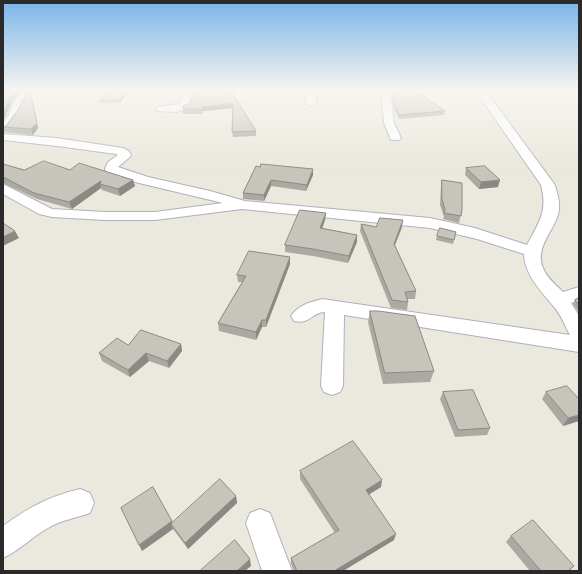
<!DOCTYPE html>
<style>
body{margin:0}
#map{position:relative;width:582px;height:574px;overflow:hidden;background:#ebe8dd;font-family:Cabin,sans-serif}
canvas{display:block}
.frame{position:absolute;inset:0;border:4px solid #2a2a2a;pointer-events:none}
</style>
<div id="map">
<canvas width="582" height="574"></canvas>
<div class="frame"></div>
</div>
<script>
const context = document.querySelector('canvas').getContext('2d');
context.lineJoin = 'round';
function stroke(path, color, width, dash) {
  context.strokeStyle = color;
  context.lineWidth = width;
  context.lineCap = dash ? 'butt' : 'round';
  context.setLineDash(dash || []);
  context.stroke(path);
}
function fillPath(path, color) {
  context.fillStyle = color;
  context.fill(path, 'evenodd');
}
const minor = new Path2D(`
 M 25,90 L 35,90 L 23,103 L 19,114 L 7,130 L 3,131 C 3,118 5,123 9,114 C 13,102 15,99 25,90 Z
 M 184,90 L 193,90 L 189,108 L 177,112 L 157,111 L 156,109 L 157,107 L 180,104 Z
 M 237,90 L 246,90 L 243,100 L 240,101 L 235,98 Z
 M 306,90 L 316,90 L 316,103 L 315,105 L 311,106 L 306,103 Z
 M 381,90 L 390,90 L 394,123 L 401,138 L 399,140 L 391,140 L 384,123 Z
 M 475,90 L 485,90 L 555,185 C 557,193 560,201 559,210 C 556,230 534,246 543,268 C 547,278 556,285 563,292 L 579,287 L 579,300 L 571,303 L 579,316 L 579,352 L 344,315 L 343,386 L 340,392 L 332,395 L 324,392 L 321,386 L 325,312 C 312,312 310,325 294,321 L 291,316 C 298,305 311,302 322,299 L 570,335 C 565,326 561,315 555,308 C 542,292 525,276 524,254 L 477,239 L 430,228 L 242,209 L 155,220 L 105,220 L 52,217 L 39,214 L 3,194 L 3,184 L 52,209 L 105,212 L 155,212 L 223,203 L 139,183 L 106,172 L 105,169 L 108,162 L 118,155 L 116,154 L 57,146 L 3,140 L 3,134 L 57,138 L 123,148 L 129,151 L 131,156 L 118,167 L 148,177 L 210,191 L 245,201 L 430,218 L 475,228 L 527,245 C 539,222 548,212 541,185 Z
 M 570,90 L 579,90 L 579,97 L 576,96 Z
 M 80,489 L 90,493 L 94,503 L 90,513 C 76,518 61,520 48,528 C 32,537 20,550 3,558 L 3,526 C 30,507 47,497 80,489 Z
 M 260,509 L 270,513 L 292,571 L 262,571 L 246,523 L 250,513 Z`);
const wall = new Path2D(`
 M 129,90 L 120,103 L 101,103 L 100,101 Z
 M 230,90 L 256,131 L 256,136 L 233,137 L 232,132 L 233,108 L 203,111 L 203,114 L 183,114 L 183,109 Z
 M 390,90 L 415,90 L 445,111 L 444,115 L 399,119 L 394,108 L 391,90 Z
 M 31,96 L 38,128 L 33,135 L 3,132 L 3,127 L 6,126 Z
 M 3,164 L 24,170 L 70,170 L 133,180 L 135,186 L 120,196 L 102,190 L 101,188 L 72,209 L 37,199 L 3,183 Z
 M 260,167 L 313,175 L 306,191 L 271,186 L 264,201 L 243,199 L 243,193 Z
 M 466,168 L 498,187 L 479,189 L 465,175 Z
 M 442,180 L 462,209 L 459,223 L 443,219 L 444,217 L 440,205 L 441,186 Z
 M 326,213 L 325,220 L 322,228 L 357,235 L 357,242 L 348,263 L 313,256 L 285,252 L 285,245 Z
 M 361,224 L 376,227 L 402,227 L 395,246 L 416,291 L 415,299 L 407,299 L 408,302 L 407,310 L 391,308 L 360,231 Z
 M 456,232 L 453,244 L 436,240 L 437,236 Z
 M 290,257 L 290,264 L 266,327 L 262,327 L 256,340 L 219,331 L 218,323 L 242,282 L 238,282 L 237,275 Z
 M 579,298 L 579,313 L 573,304 L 575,300 Z
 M 370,311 L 434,371 L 430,382 L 383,384 L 368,322 Z
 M 181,344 L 182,351 L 169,368 L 149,361 L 130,377 L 102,361 L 99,353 L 128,345 Z
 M 443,392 L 490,428 L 487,435 L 455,437 L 440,399 Z
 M 546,392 L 579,421 L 563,426 L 542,399 Z
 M 300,471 L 381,487 L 369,494 L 394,540 L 343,571 L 294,571 L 291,564 L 291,558 L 335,533 L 300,479 Z
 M 236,496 L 237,503 L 188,549 L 173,529 L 142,551 L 173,522 Z
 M 511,536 L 574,566 L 569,571 L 530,571 L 506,542 Z`);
const shadedWall = new Path2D(`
 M 17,90 L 20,90 L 21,92 L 13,100 L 3,121 L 3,112 L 12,95 Z
 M 127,90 L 129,90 L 120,103 L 120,100 Z
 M 30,91 L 31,96 L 38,128 L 33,135 L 31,129 Z
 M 233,103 L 234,108 L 203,111 L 203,114 L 202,107 Z
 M 313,169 L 313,175 L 306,191 L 307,185 Z
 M 133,180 L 135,186 L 120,196 L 118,189 Z
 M 271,180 L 271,186 L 264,201 L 264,195 Z
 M 500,180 L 498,187 L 479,189 L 481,182 Z
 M 101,181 L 100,184 L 101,188 L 72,209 L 69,202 Z
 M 326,213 L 325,220 L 320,235 L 320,228 Z
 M 403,220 L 402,227 L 392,251 L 394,244 Z
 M 15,231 L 19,238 L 3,246 L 3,237 Z
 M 357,235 L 357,242 L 348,263 L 349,256 Z
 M 290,257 L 290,264 L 266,327 L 266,320 Z
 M 262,320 L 262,327 L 256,340 L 256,332 Z
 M 181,344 L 182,351 L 169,368 L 167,361 Z
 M 146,353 L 149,361 L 130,377 L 128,370 Z
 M 579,415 L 579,421 L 563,426 L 568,418 Z
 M 382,480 L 381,487 L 365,497 L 366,490 Z
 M 236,496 L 237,503 L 188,549 L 185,543 Z
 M 172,521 L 175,527 L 171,524 L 173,529 L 142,551 L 139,545 Z
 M 396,534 L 394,540 L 343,571 L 334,571 Z
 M 250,559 L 251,566 L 245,571 L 237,571 Z`);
const building = new Path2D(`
 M 3,90 L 17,90 L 12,95 L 3,112 Z
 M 107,90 L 127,90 L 120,100 L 100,101 Z
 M 193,90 L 230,90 L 256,131 L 232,132 L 233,103 L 202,107 L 202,109 L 183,109 L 183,106 L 190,103 Z
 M 392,90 L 415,90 L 445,111 L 399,115 L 394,104 Z
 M 30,91 L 37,123 L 31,129 L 3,127 L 6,126 L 18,110 L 23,99 Z
 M 44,161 L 70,170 L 79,163 L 133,180 L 118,189 L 100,184 L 101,181 L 69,202 L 34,193 L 3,177 L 3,164 L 24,170 Z
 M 261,164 L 313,169 L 307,185 L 271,180 L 264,195 L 243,193 L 256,166 L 260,167 Z
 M 485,166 L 500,180 L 481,182 L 466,168 Z
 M 442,180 L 462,183 L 462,209 L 461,216 L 444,213 L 445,210 L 442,199 Z
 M 300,210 L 326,213 L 320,228 L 357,235 L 349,256 L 313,249 L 285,245 Z
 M 380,218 L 403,220 L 394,244 L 416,291 L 405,292 L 408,302 L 392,300 L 361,224 L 376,227 Z
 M 3,223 L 15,231 L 3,237 Z
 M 440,228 L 456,232 L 454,240 L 437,236 Z
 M 249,251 L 290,257 L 266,320 L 262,320 L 256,332 L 218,323 L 246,276 L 237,275 Z
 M 579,298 L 579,306 L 575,300 Z
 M 370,311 L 378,311 L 415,316 L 434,371 L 385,373 Z
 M 141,330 L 181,344 L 167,361 L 146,353 L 128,370 L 99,353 L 117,338 L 128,345 Z
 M 567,386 L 579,399 L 579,415 L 568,418 L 546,392 Z
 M 473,390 L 490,428 L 458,430 L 443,392 Z
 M 353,441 L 382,480 L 366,490 L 396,534 L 334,571 L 297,571 L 291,558 L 339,530 L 300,471 Z
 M 220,479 L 236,496 L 185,543 L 171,524 Z
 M 153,487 L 172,521 L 139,545 L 121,508 Z
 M 533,520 L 574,566 L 568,571 L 541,571 L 511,536 Z
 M 235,540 L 250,559 L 237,571 L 200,571 Z`);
stroke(minor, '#b0b0bd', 2);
fillPath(minor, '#fff');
fillPath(wall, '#aba9a2');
fillPath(shadedWall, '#8b8984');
fillPath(building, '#c7c4bc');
stroke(building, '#8b8984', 1);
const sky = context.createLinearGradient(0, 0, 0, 170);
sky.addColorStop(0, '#7ab4e8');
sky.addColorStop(0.53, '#f6f5f0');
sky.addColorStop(1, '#f6f5f000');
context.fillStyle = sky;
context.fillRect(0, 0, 582, 170);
</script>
